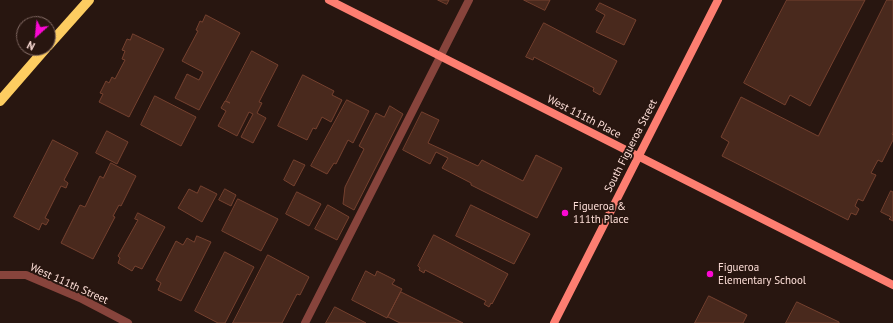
<!DOCTYPE html>
<style>
body{margin:0}
#map{position:relative;width:893px;height:323px;overflow:hidden;background:#281610;font-family:"PT Sans",sans-serif}
canvas{display:block}
.north{position:absolute;left:16px;top:16px;width:40px;height:40px;box-sizing:border-box;background:#281610;border:1px solid #7e6660;border-radius:50%;rotate:207deg;font-size:11px;font-weight:700;line-height:16px;text-align:center;color:#fedfd8}
.north::after{content:'';display:block;margin:auto;width:14px;height:18px;background:#fb08d3;clip-path:polygon(50% 0,100% 100%,50% 72%,0 100%)}
</style>
<div id="map">
<canvas width="893" height="323"></canvas>
<div class="north">N</div>
</div>
<script>
const context = document.querySelector('canvas').getContext('2d');
context.lineJoin = 'round';
function fillPath(path, color) {
  context.fillStyle = color;
  context.fill(path, 'evenodd');
}
function stroke(path, color, width, dash) {
  context.strokeStyle = color;
  context.lineWidth = width;
  context.lineCap = dash ? 'butt' : 'round';
  context.setLineDash(dash || []);
  context.stroke(path);
}
function label(font, color, halo, rows, align = 'center') {
  context.font = font + ' "PT Sans",sans-serif';
  context.lineWidth = 4;
  context.setLineDash([]);
  context.textBaseline = 'middle';
  context.strokeStyle = halo;
  context.fillStyle = color;
  for (const [text, x, y, turn = 0] of rows) {
    context.save();
    context.translate(x, y);
    context.rotate((+turn || 0) * Math.PI / 180);
    context.textAlign = isNaN(turn) ? turn : align;
    if (halo) context.strokeText(text, 0, 0);
    context.fillText(text, 0, 0);
    context.restore();
  }
}
const building = new Path2D(`
 M 438,0 L 449,0 L 447,4 Z
 M 524,0 L 550,0 L 545,10 Z
 M 787,0 L 865,0 L 810,106 L 790,95 L 785,105 L 744,83 Z
 M 887,0 L 893,0 L 893,132 L 892,134 L 893,135 L 893,140 L 882,162 L 878,160 L 871,173 L 876,175 L 863,201 L 858,199 L 855,206 L 859,209 L 856,215 L 851,213 L 848,220 L 722,156 L 729,142 L 721,137 L 741,97 L 818,136 Z
 M 600,3 L 636,20 L 624,45 L 596,32 L 605,15 L 596,10 Z
 M 206,15 L 240,33 L 199,110 L 175,98 L 187,74 L 199,80 L 203,72 L 182,61 L 198,31 L 196,30 L 200,21 L 202,22 Z
 M 544,23 L 617,61 L 600,95 L 593,91 L 594,88 L 534,57 L 533,60 L 526,57 Z
 M 133,34 L 164,49 L 129,117 L 99,102 L 103,94 L 100,93 L 106,81 L 109,83 L 112,77 L 115,79 L 125,60 L 122,59 L 125,51 L 122,50 L 127,39 L 130,40 Z
 M 252,51 L 278,65 L 259,102 L 262,103 L 257,113 L 266,118 L 253,143 L 241,137 L 253,114 L 249,112 L 237,136 L 218,126 L 226,111 L 221,108 L 225,101 L 230,103 L 226,101 Z
 M 303,75 L 334,91 L 332,95 L 342,100 L 331,122 L 322,117 L 316,129 L 313,128 L 307,140 L 278,126 Z
 M 155,96 L 196,117 L 181,146 L 141,125 Z
 M 347,100 L 369,111 L 353,143 L 348,140 L 336,164 L 334,163 L 327,174 L 311,166 Z
 M 390,106 L 403,114 L 354,210 L 343,204 L 345,187 L 364,149 L 359,146 L 376,113 L 384,117 Z
 M 422,112 L 439,120 L 428,143 L 478,166 L 482,160 L 523,181 L 536,155 L 562,168 L 537,218 L 471,185 L 471,183 L 442,168 L 448,158 L 436,152 L 430,164 L 403,150 Z
 M 107,131 L 128,142 L 117,164 L 96,153 Z
 M 53,140 L 78,153 L 64,180 L 68,183 L 66,188 L 61,186 L 45,218 L 49,220 L 46,225 L 42,223 L 39,230 L 14,217 Z
 M 294,160 L 305,165 L 294,186 L 284,180 Z
 M 111,163 L 136,176 L 121,206 L 119,205 L 113,216 L 115,217 L 93,259 L 61,243 L 80,205 L 85,207 L 100,176 L 103,178 Z
 M 201,186 L 217,194 L 202,222 L 178,208 L 189,189 L 197,193 Z
 M 225,189 L 236,195 L 231,206 L 219,200 Z
 M 891,191 L 893,192 L 893,221 L 889,219 L 891,217 L 881,212 Z
 M 297,192 L 321,204 L 309,226 L 286,214 Z
 M 238,199 L 278,219 L 261,251 L 222,231 Z
 M 328,205 L 349,217 L 337,240 L 315,229 Z
 M 471,205 L 530,234 L 514,264 L 456,236 Z
 M 138,213 L 165,227 L 142,269 L 135,266 L 132,271 L 118,263 L 120,258 L 118,256 L 138,220 L 135,219 Z
 M 434,235 L 508,274 L 492,304 L 491,303 L 489,307 L 484,304 L 486,301 L 425,270 L 424,273 L 419,270 L 420,268 L 418,266 Z
 M 197,236 L 211,242 L 181,301 L 158,290 L 161,283 L 156,280 L 176,241 L 183,245 L 187,238 L 194,242 Z
 M 225,252 L 254,267 L 225,323 L 218,323 L 195,311 Z
 M 268,255 L 309,277 L 300,295 L 297,294 L 282,323 L 233,323 Z
 M 366,271 L 375,276 L 377,271 L 395,280 L 392,284 L 402,289 L 387,318 L 352,300 Z
 M 401,292 L 463,323 L 400,323 L 388,317 Z
 M 709,296 L 747,315 L 743,323 L 695,323 Z
 M 797,302 L 839,322 L 839,323 L 786,323 Z
 M 335,307 L 366,323 L 326,323 Z`);
const lane = new Path2D(`
 M 305,323 L 469,0`);
const street = new Path2D(`
 M 0,275 L 26,275 L 80,298 L 128,323`);
const secondary = new Path2D(`
 M 329,0 L 893,285
 M 554,323 L 718,0`);
const primary = new Path2D(`
 M 48,46 L 89,0
 M 0,101 L 46,48`);
const markers = [
 [565,213,4,"#fb08d3"],
 [710,274,4,"#fb08d3"]
];
const streetNames = [
 ["West 111th Place",584,117,27],
 ["South Figueroa Street",631,146,-63],
 ["West 111th Street",69,284,24]
];
const poiNames = [
 ["Figueroa &",573,207],
 ["111th Place",573,220],
 ["Figueroa",718,268],
 ["Elementary School",718,281]
];
fillPath(building, '#49291d');
stroke(building, '#75412f', 1);
stroke(lane, '#87443c', 8);
stroke(street, '#87443c', 8);
stroke(secondary, '#fd7e71', 8);
stroke(primary, '#fdcd61', 10);
for (const [x, y, r, color] of markers) {
  const dot = new Path2D();
  dot.arc(x, y, r, 0, 2 * Math.PI);
  context.fillStyle = color;
  context.fill(dot);
  stroke(dot, '#281610', 1.5);
}
label('11px', '#fedfd8', '#281610', streetNames);
label('11px', '#fedfd8', '#281610', poiNames, 'left');
</script>
